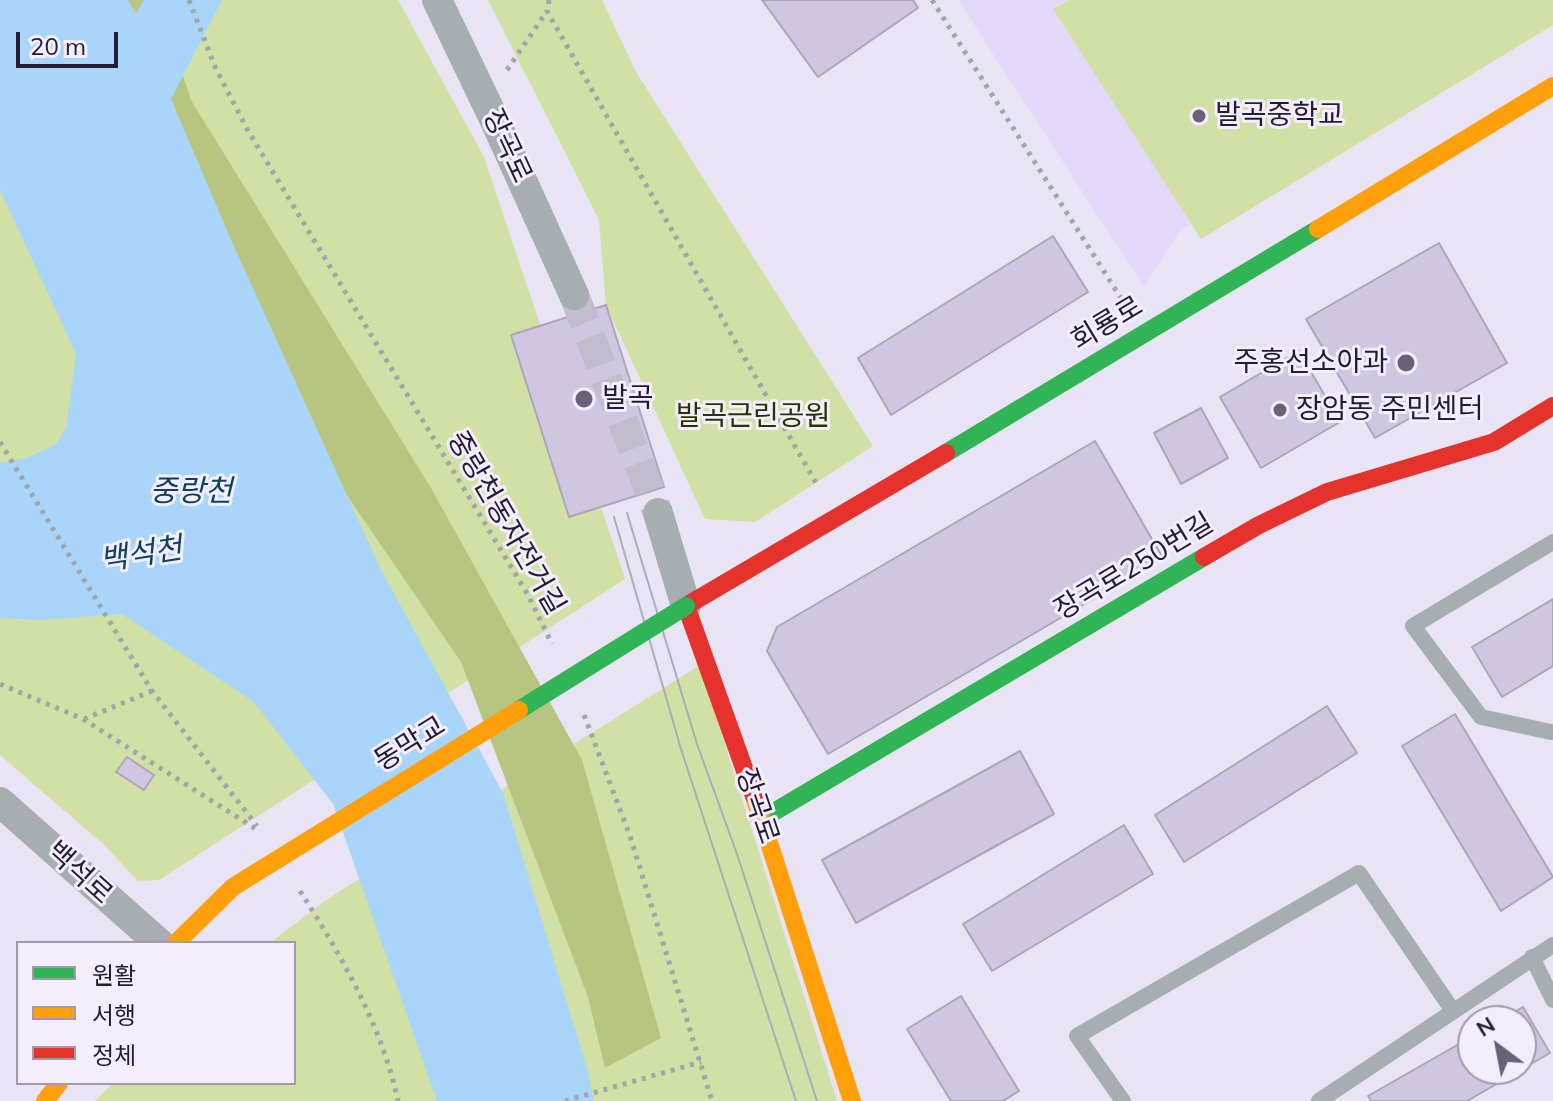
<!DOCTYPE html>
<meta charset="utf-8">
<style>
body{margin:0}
#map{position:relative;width:1553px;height:1101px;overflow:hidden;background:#e9e4f4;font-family:Mulish,"Noto Sans KR",sans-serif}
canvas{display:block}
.legend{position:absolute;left:16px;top:941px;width:280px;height:144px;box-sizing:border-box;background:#f3eefc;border:2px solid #a19aac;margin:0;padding:10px 14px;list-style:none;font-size:24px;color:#251b35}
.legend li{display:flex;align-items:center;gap:16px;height:40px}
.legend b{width:40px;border:2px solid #a19aac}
.north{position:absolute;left:1457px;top:1005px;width:80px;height:80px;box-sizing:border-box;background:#f3eefc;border:2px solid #a19aac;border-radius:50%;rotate:328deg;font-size:22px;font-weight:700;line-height:32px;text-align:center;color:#251b35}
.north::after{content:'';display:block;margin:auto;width:28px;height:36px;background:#6a6178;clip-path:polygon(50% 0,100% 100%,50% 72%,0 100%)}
.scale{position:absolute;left:16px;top:32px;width:102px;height:36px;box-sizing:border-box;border:4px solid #251b35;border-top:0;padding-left:10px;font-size:24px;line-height:28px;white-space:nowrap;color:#251b35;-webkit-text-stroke:6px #f3eefc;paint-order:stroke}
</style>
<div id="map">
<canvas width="1553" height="1101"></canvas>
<ul class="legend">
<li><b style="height:10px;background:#30b455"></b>원활</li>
<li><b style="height:10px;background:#ff9f0a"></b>서행</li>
<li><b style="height:10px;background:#e5322d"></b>정체</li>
</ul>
<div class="north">N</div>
<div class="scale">20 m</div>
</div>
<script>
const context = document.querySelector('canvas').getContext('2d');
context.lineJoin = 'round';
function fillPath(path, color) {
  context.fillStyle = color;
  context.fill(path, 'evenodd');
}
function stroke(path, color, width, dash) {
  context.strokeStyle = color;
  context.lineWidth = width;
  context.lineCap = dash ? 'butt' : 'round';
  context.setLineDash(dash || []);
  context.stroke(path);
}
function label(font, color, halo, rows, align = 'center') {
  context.font = font + ' Mulish,"Noto Sans KR",sans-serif';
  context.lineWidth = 6;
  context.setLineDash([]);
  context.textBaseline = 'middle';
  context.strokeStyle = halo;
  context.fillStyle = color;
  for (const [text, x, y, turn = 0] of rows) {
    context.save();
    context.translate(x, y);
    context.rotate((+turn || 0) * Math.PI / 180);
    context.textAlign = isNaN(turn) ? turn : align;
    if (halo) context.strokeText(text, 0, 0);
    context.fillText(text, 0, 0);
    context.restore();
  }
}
const built = new Path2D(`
 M 958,0 L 1551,0 L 1179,232 L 1144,287 Z`);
const green = new Path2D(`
 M 0,0 L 398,0 L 484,157 L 625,579 L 159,880 L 138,881 L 103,844 L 0,755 Z
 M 488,0 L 602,0 L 636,72 L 873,446 L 755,522 L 705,519 L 606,305 L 599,220 Z
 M 1069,0 L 1553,0 L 1553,25 L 1201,239 L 1053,9 Z
 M 700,665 L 837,1101 L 95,1101 L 113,1083 L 294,1083 L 294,943 L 270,943 L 329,898 Z`);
const forest = new Path2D(`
 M 120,0 L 156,0 L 192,102 L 431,488 L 582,760 L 661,1038 L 605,1068 L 588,997 L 461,662 L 233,329 Z`);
const water = new Path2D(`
 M 0,0 L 128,0 L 136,14 L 144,0 L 222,0 L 171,99 L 232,242 L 380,568 L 503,793 L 588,1072 L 594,1101 L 437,1101 L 333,804 L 254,702 L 122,614 L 41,620 L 0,618 L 0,463 L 27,458 L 56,444 L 66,429 L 76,354 L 0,190 Z`);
const building = new Path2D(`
 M 762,0 L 913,0 L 918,8 L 818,77 Z
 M 1053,236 L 1088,292 L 891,415 L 858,358 Z
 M 1439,243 L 1507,363 L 1375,438 L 1306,319 Z
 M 606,305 L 664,487 L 569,517 L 511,335 Z
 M 1299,351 L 1340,422 L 1261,468 L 1220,397 Z
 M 1201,408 L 1228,458 L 1181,484 L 1154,433 Z
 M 1095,441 L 1163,558 L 828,754 L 767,651 L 777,627 Z
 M 1553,599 L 1553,666 L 1502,697 L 1472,647 Z
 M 1327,706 L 1357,753 L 1184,862 L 1155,815 Z
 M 1455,714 L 1553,877 L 1501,911 L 1402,746 Z
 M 1020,751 L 1054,814 L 856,923 L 822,860 Z
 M 127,757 L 154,775 L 144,790 L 116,772 Z
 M 1124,825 L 1153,874 L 992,971 L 963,924 Z
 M 961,996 L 1019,1091 L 1003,1101 L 951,1101 L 907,1029 Z
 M 1523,1007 L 1550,1053 L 1467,1101 L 1371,1101 L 1368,1096 L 1473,1036 L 1473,1069 L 1521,1069 L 1521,1021 L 1498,1021 Z`);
const streetTunnel = new Path2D(`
 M 574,295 L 658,513`);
const path = new Path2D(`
 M 189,0 L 215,67 L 247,129 L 528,595 L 552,644
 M 549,0 L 547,11 L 816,483
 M 932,0 L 1124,303
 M 507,70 L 547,11
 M 0,442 L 152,691 L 257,826
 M 0,684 L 83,719 L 256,829
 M 584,715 L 630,836 L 712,1101
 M 84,719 L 152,691
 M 300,891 C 341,955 382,1026 398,1101
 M 565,1101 L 701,1062`);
const lane = new Path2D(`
 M 1551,732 L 1481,717 L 1413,626 L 1553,542
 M 1532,957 L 1553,1000
 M 1123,1101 L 1077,1036 L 1359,873 L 1453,1011
 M 1319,1101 L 1553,945`);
const street = new Path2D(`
 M 437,0 L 496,123 L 574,295
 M 658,513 L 686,606
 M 0,802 L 159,943`);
const fast = new Path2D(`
 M 946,453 L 1318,229
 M 762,819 L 1204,557`);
const slow = new Path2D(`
 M 1318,229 L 1553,86
 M 754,796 L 852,1101
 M 45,1101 L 59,1083`);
const jam = new Path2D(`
 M 1204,557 L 1259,525 L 1327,492 L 1494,442 L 1553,406
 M 754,796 L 686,606 L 946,453`);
const tram = new Path2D(`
 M 627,513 L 697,744 L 737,854 L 817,1101
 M 614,517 L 681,749 L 796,1101`);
const fastBridge = new Path2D(`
 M 519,710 L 686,606`);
const slowBridge = new Path2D(`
 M 176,943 L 233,887 L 519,710`);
const markers = [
 [1199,116,8,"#6a6178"],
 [1406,363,10,"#6a6178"],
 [584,399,10,"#6a6178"],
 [1280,410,8,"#6a6178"]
];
const poiNames = [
 ["발곡중학교",1215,116],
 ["주홍선소아과",1388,363,"right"],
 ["발곡",602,399],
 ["장암동 주민센터",1296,410]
];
const streetNames = [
 ["장곡로",507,146,65],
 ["회룡로",1107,324,-31],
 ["중랑천동자전거길",506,523,60],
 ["장곡로250번길",1134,567,-31],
 ["동막교",410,744,-32],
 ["장곡로",757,806,71],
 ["백석로",79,873,42]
];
const parkNames = [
 ["발곡근린공원",753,417]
];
const waterNames = [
 ["중랑천",191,492],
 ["백석천",141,555,-9]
];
fillPath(built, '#e4d9fa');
fillPath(green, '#d1e0a4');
fillPath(forest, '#b8c581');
fillPath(water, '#a9d5fb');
fillPath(building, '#d1c6e2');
stroke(building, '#ada6b9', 2);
stroke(streetTunnel, '#c2bcce', 30, [30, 15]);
stroke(path, '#a1a6ab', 5, [4, 6]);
stroke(lane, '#a7aeb2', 16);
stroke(street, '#a7aeb2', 30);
stroke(fast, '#30b455', 18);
stroke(slow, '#ff9f0a', 18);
stroke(jam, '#e5322d', 18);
stroke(tram, '#a9adb4', 2);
stroke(fastBridge, '#30b455', 18);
stroke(slowBridge, '#ff9f0a', 18);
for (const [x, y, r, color] of markers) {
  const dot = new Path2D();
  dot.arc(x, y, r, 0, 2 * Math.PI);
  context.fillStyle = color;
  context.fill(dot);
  stroke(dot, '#f3eefc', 3);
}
label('28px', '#251b35', '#f3eefc', poiNames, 'left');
label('28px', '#251b35', '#f3eefc', streetNames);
label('28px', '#293400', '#f3eefc', parkNames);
label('italic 30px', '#0e4160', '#f3eefc', waterNames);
</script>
